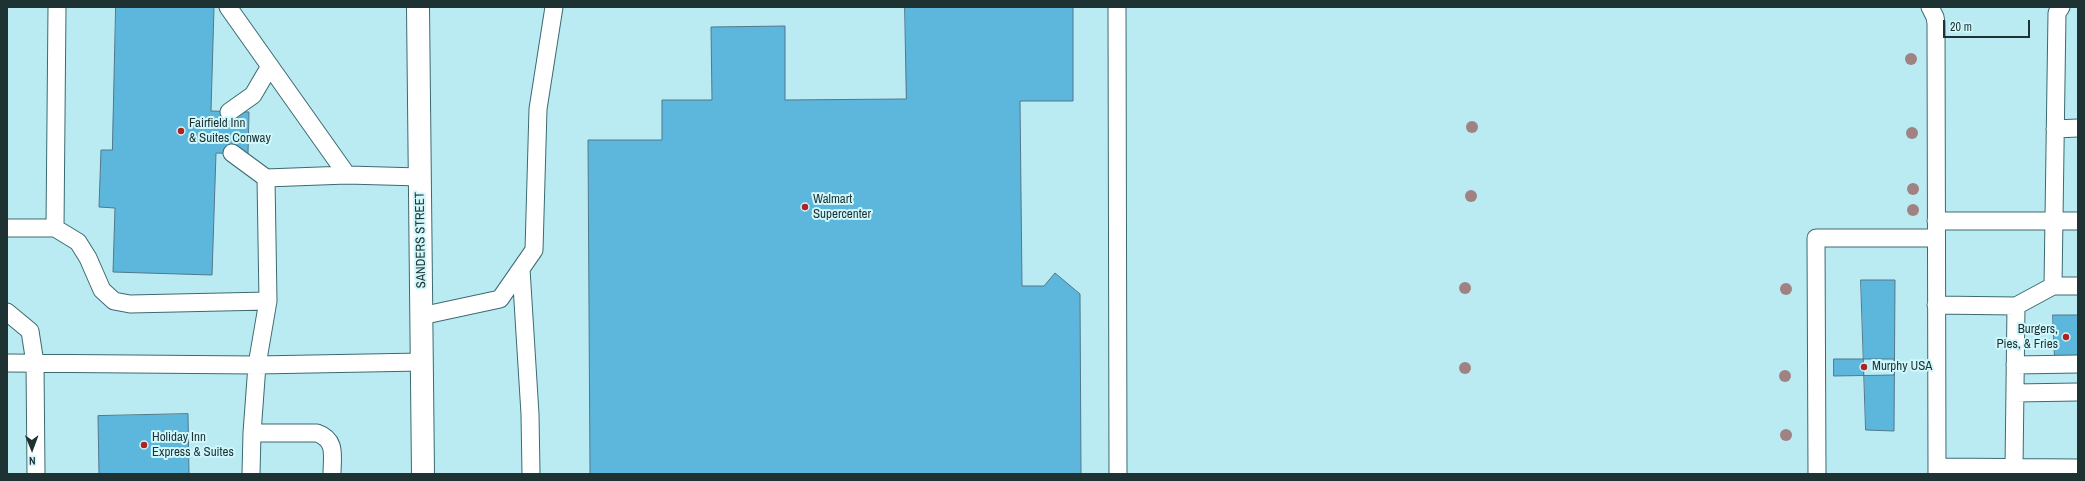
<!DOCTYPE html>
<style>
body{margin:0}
#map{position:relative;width:2085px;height:481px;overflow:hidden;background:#baebf3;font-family:"Archivo Narrow",sans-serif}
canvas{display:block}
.frame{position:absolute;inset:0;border:8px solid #1e3234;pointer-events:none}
.north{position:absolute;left:12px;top:429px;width:40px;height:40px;-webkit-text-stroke:3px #cff7fc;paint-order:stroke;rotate:179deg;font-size:11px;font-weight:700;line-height:16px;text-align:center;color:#1e3234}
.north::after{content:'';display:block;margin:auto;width:14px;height:18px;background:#1e3234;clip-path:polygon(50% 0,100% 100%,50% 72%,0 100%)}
.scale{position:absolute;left:1943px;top:20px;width:87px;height:18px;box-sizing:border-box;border:2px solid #1e3234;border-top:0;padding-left:5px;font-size:12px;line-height:14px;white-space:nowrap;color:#1e3234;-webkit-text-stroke:3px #cff7fc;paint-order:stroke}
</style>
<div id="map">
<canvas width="2085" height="481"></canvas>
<div class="frame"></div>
<div class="north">N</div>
<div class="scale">20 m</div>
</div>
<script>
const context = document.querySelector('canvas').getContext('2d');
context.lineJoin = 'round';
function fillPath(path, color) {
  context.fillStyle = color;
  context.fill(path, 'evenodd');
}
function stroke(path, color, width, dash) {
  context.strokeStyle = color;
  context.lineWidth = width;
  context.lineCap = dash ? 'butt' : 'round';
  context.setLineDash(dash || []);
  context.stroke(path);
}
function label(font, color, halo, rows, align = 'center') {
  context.font = font + ' "Archivo Narrow",sans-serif';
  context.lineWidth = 4;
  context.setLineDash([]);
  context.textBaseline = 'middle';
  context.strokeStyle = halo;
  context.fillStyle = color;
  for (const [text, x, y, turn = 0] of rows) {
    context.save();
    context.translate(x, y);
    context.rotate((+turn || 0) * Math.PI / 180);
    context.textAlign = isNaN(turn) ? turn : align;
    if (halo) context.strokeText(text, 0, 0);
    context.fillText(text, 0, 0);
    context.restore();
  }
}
const building = new Path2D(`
 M 116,7 L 214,7 L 211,111 L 249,112 L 248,154 L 216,153 L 212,275 L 113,272 L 115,208 L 99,207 L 101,150 L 112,150 Z
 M 905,7 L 1073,7 L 1073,101 L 1020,101 L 1022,286 L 1044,286 L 1055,273 L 1080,294 L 1081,474 L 590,474 L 588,140 L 662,140 L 662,100 L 712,100 L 711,27 L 785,26 L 785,100 L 906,99 Z
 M 1861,280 L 1895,280 L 1894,431 L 1866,430 Z
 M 2053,315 L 2078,315 L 2078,359 L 2055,359 Z
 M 1834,359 L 1894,359 L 1894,375 L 1834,376 Z
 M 188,414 L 189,474 L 99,474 L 98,416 Z`);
const lane = new Path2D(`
 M 228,7 L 347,175 L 420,177
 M 1117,7 L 1118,474
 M 1930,7 L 1935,17 L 1936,23 L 1937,474
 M 229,112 L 253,95 L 270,66
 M 2055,129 L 2078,128
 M 232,153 L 266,178
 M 1936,221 L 2078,221
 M 7,228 L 55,228 L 57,7
 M 55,228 L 78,242 L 88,258 L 102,290 L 114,301 L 130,304 L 268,301 L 266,178 L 347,175
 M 521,269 L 530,414 L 531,474
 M 2053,286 L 2057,13 L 2061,7
 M 268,301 L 257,365 L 252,433 L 317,433 C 337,440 332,456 332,474
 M 1936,305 L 2016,306 L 2053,286 L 2078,286
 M 7,312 L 30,331 L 35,363 L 36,474
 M 421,316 L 500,299 L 534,250 L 538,109 L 554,7
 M 7,363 L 257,365 L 422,362
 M 2015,365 L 2078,364
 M 2015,393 L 2078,392
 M 1937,467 L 2078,468
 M 2014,468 L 2016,306
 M 251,474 L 252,433
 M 1817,474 L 1816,238 L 1936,238`);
const street = new Path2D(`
 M 418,7 L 423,474`);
const trees = [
 [1911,59],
 [1472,127],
 [1912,133],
 [1913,189],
 [1471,196],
 [1913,210],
 [1465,288],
 [1786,289],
 [1465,368],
 [1785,376],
 [1786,435]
];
const markers = [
 [181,131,4,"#b12120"],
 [805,207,4,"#b12120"],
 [2066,337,4,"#b12120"],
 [1864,367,4,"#b12120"],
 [144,445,4,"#b12120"]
];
const poiNames = [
 ["Fairfield Inn",189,124],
 ["& Suites Conway",189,139],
 ["Walmart",813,200],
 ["Supercenter",813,215],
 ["Burgers,",2058,330,"right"],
 ["Pies, & Fries",2058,345,"right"],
 ["Murphy USA",1872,367],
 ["Holiday Inn",152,438],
 ["Express & Suites",152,453]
];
const streetNames = [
 ["SANDERS STREET",421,240,-91]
];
fillPath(building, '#5db7dc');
stroke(building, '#51788a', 1);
stroke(lane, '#3c6a71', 19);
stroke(street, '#3c6a71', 24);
stroke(lane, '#fff', 17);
stroke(street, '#fff', 22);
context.fillStyle = '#a18283';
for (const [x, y] of trees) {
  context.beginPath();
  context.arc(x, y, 6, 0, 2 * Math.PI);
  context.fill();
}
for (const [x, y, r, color] of markers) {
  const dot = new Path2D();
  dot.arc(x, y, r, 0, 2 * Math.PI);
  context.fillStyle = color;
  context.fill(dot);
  stroke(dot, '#cff7fc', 1.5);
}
label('13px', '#1e3234', '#cff7fc', poiNames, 'left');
label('13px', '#1e3234', '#cff7fc', streetNames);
</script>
